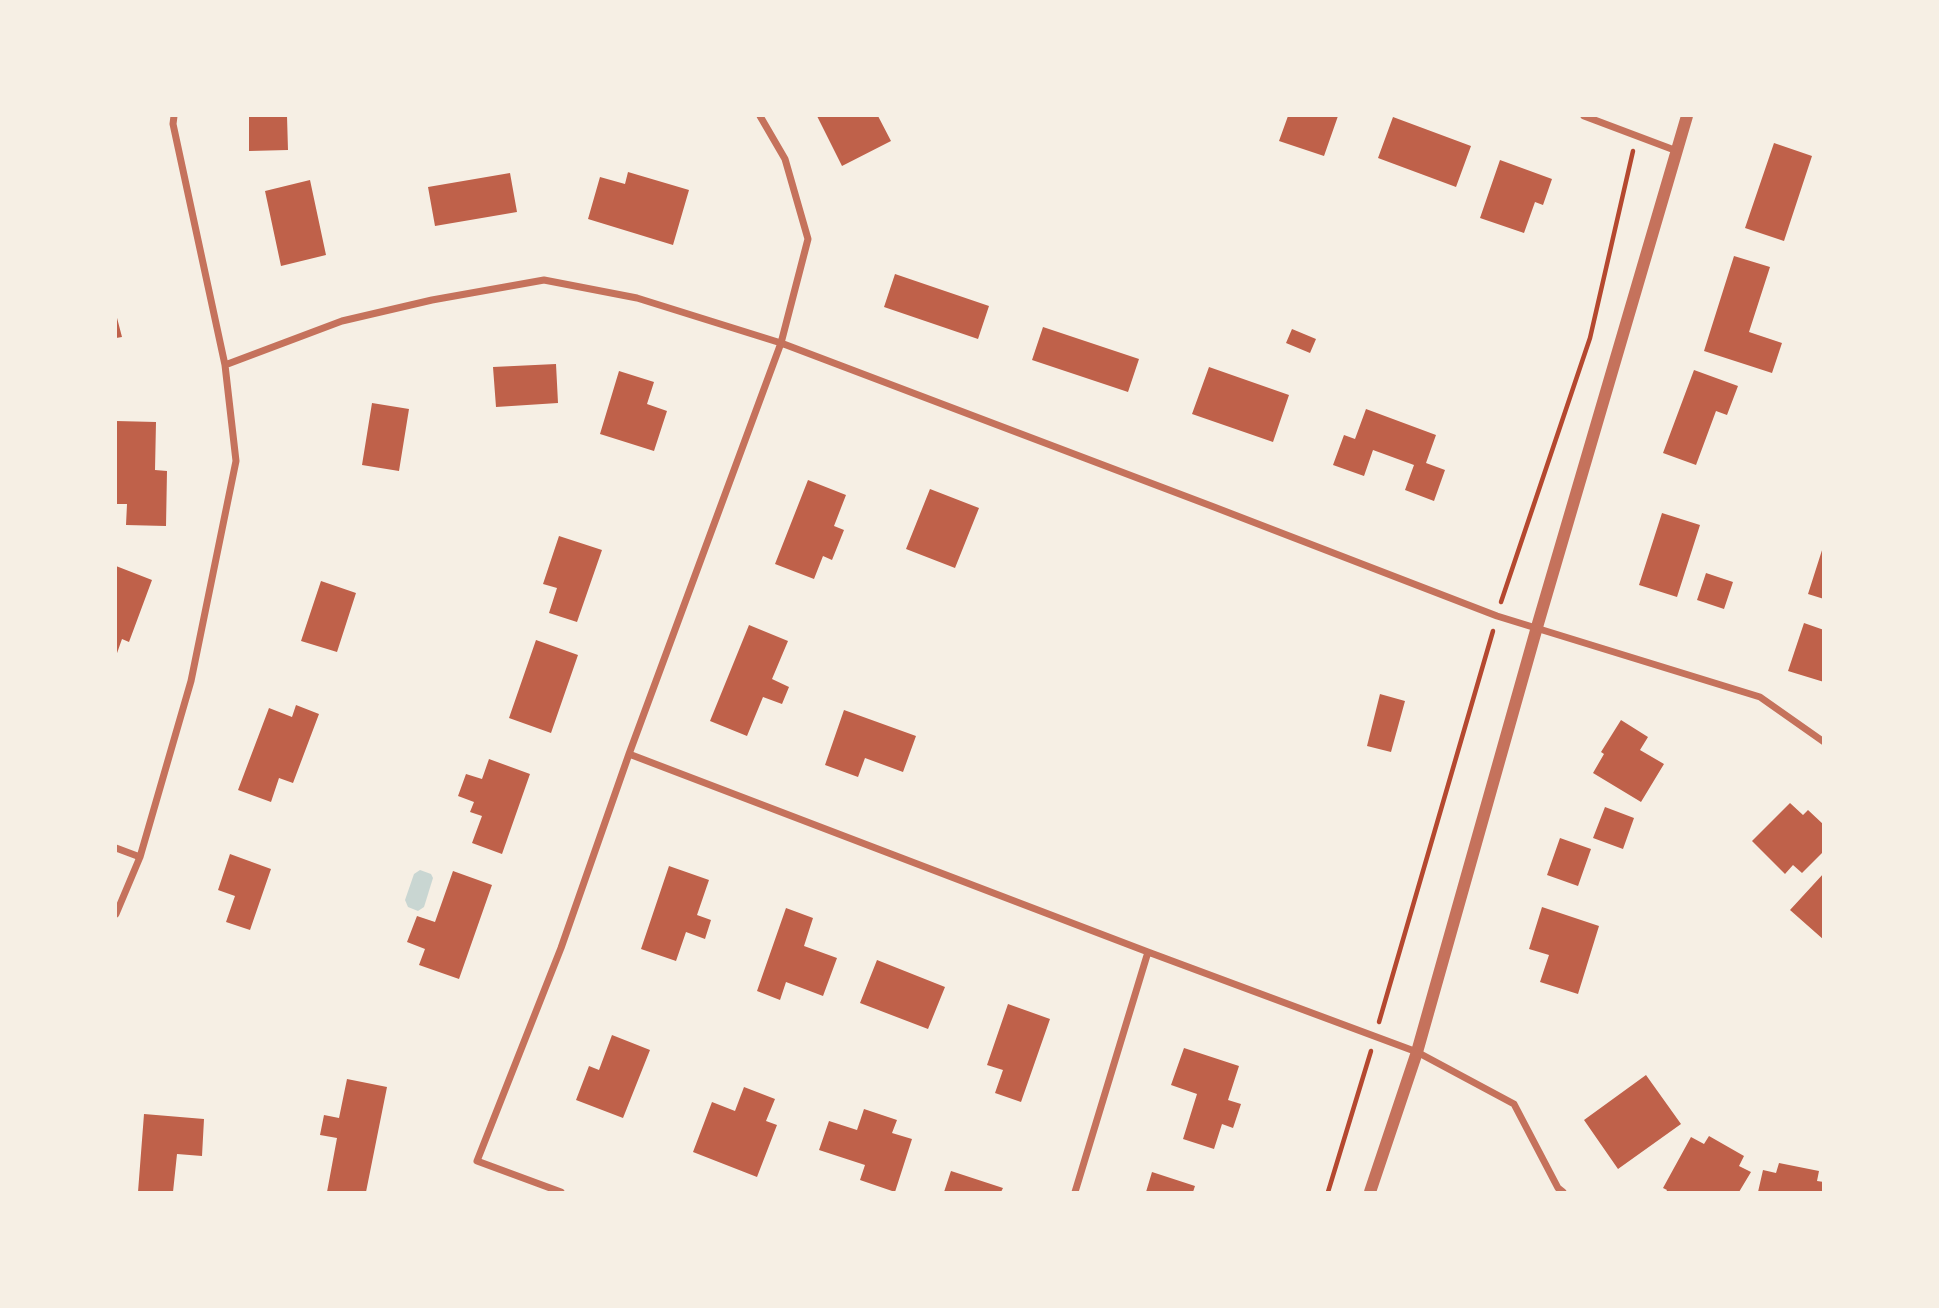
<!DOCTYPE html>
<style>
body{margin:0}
#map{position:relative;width:1939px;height:1308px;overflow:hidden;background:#f6efe4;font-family:Manrope,sans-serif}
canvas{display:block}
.frame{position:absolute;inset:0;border:117px solid #f6efe4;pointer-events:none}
</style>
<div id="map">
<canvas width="1939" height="1308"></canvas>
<div class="frame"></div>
</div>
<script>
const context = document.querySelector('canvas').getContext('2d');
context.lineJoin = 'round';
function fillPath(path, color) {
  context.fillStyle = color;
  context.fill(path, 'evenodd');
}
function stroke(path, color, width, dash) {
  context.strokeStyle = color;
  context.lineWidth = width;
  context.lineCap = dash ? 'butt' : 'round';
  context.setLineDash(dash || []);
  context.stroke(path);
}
const water = new Path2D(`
 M 420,870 L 431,874 L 433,878 L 424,907 L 418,911 L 408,907 L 405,900 L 414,874 Z`);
const building = new Path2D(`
 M 249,116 L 287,116 L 288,150 L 249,151 Z
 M 817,116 L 878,116 L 891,141 L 842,166 Z
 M 1288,116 L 1338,116 L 1324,156 L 1279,141 Z
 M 1393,117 L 1471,146 L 1456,187 L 1378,158 Z
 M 1774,143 L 1812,156 L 1784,241 L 1745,228 Z
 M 1500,160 L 1552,179 L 1543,205 L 1535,202 L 1524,233 L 1480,218 Z
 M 628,172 L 689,190 L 673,245 L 588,219 L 600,177 L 625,184 Z
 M 510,173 L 517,212 L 435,226 L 428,187 Z
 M 310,180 L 326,255 L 281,266 L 265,191 Z
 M 1734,256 L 1770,267 L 1749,332 L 1782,343 L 1772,373 L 1704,351 Z
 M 895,274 L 989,306 L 978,339 L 884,307 Z
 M 116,314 L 122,337 L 116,338 Z
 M 1043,327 L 1139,359 L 1128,392 L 1032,360 Z
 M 1292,329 L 1316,339 L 1310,353 L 1286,343 Z
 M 556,364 L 558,403 L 496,407 L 493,367 Z
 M 1209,367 L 1289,395 L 1273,442 L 1192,414 Z
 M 1694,370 L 1738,386 L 1727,415 L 1716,411 L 1696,465 L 1663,453 Z
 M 619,371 L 654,382 L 647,404 L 667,411 L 654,451 L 600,434 Z
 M 372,403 L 409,409 L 399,471 L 362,465 Z
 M 1366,409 L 1436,435 L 1426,463 L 1445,470 L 1434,501 L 1405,490 L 1414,465 L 1373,450 L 1364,476 L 1333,465 L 1344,435 L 1355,439 Z
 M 116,421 L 156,422 L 155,470 L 167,471 L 166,526 L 126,525 L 127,504 L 116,504 Z
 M 808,480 L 846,495 L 834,526 L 844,530 L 832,560 L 823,556 L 814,579 L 775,564 Z
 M 930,489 L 979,508 L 955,568 L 906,549 Z
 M 1662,513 L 1700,525 L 1677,597 L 1639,585 Z
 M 559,536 L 602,550 L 577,622 L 549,613 L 557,588 L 543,584 Z
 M 1823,547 L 1824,547 L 1824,599 L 1808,594 Z
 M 116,566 L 152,580 L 129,642 L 122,639 L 116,656 Z
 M 1706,573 L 1733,582 L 1724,609 L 1697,600 Z
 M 321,581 L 356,593 L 337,652 L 301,641 Z
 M 1804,623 L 1824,630 L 1824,682 L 1788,671 Z
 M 749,625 L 788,641 L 772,679 L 789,687 L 782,704 L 763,697 L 747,736 L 710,721 Z
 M 536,640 L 578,655 L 551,733 L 509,718 Z
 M 1380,694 L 1405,701 L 1391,752 L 1367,746 Z
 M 296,705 L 319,714 L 293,783 L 279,778 L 271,802 L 238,790 L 269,708 L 292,717 Z
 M 844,710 L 916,736 L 903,772 L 865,758 L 858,777 L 825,765 Z
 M 1621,720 L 1648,737 L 1640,750 L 1664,764 L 1641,802 L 1593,773 L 1604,754 L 1601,752 Z
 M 489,759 L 530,774 L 502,854 L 472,843 L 482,816 L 470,812 L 474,802 L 458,796 L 466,774 L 482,779 Z
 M 1790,803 L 1803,815 L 1808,810 L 1824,825 L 1824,851 L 1802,873 L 1793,865 L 1785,874 L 1752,841 Z
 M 1605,807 L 1634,818 L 1623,849 L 1593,838 Z
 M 1560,838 L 1591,849 L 1578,886 L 1547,875 Z
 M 230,854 L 271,869 L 250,930 L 226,922 L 235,896 L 218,890 Z
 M 669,866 L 709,880 L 697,915 L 711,920 L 705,939 L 686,932 L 676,961 L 641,949 Z
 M 453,871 L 492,885 L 459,979 L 419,965 L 425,949 L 407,942 L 417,916 L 435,922 Z
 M 1824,873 L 1824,940 L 1790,910 Z
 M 1542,907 L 1599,926 L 1578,994 L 1540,982 L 1549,955 L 1529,949 Z
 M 786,908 L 813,918 L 804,946 L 837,958 L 823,996 L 786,982 L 780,1000 L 757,991 Z
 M 877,960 L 945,987 L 928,1029 L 860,1003 Z
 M 1008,1004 L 1050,1019 L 1021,1102 L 995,1093 L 1003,1070 L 987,1065 Z
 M 612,1035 L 650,1050 L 623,1118 L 576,1100 L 589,1066 L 599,1070 Z
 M 1184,1048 L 1239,1066 L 1228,1100 L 1241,1104 L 1233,1128 L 1222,1124 L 1214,1149 L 1183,1139 L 1197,1094 L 1171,1085 Z
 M 1646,1075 L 1681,1124 L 1618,1169 L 1584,1120 Z
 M 347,1079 L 387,1087 L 366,1192 L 327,1192 L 337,1138 L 320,1135 L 324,1115 L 339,1118 Z
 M 744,1087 L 775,1099 L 766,1121 L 777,1125 L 757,1177 L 693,1152 L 712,1102 L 735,1111 Z
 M 864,1109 L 897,1120 L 892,1133 L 912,1139 L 895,1192 L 860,1180 L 865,1165 L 819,1150 L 829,1121 L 857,1130 Z
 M 144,1114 L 204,1119 L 202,1156 L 177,1154 L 173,1192 L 138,1192 Z
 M 1709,1136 L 1744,1156 L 1739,1166 L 1751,1172 L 1739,1192 L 1666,1192 L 1667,1190 L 1663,1188 L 1691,1137 L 1704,1144 Z
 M 1779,1163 L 1819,1171 L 1817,1181 L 1824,1182 L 1824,1192 L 1758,1192 L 1763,1170 L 1776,1173 Z
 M 951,1171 L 1003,1188 L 1001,1192 L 944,1192 Z
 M 1152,1172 L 1195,1186 L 1193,1192 L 1146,1192 Z`);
const path = new Path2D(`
 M 1501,602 L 1590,338 L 1633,151
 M 1379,1022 L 1493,631
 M 1328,1192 L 1371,1051`);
const minor = new Path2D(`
 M 1584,116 L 1677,151
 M 225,365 L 342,321 L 432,300 L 544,280 L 637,298 L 781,343 L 1214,507 L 1497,616 L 1760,697 L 1824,742
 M 629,754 L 1148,952 L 1417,1052 L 1514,1104 L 1558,1188 L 1563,1192
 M 116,848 L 140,857
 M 116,914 L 140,857 L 191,681 L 236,461 L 225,365 L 173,124 L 174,116
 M 561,1192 L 477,1161 L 561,948 L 629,754 L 781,343 L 808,239 L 785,159 L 760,116
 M 1075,1192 L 1148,952`);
const tertiary = new Path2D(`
 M 1370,1192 L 1417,1052 L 1537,627 L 1687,116`);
fillPath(water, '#c9d6d2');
fillPath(building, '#bf614a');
stroke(path, '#b5482f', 4.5);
stroke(minor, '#c5725c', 7);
stroke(tertiary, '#c5725c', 12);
</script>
